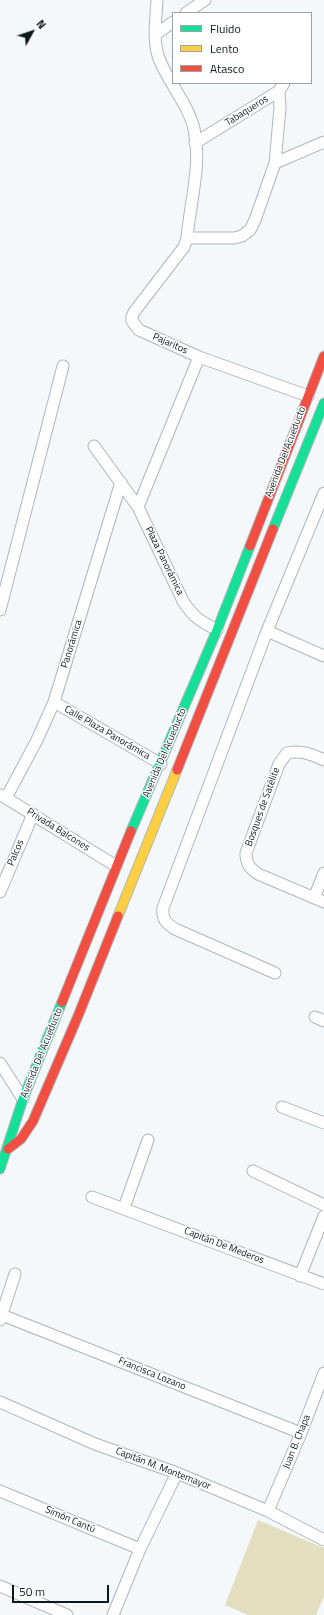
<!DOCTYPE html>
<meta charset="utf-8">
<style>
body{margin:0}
#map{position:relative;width:324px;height:1615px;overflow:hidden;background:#f5f8fa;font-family:"Titillium Web",sans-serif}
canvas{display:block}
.legend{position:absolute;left:172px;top:12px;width:140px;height:72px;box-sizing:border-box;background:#fff;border:1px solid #9da3a5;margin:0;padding:5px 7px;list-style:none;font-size:12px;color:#0b191f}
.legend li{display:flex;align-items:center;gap:8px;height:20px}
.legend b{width:20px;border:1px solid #9da3a5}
.north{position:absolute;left:12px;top:12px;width:40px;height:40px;-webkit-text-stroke:3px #fff;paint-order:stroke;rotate:50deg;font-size:11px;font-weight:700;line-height:16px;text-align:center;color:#0b191f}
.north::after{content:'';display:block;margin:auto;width:14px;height:18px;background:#0b191f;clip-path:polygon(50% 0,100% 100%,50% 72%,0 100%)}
.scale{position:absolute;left:12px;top:1585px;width:97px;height:18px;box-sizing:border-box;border:2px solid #0b191f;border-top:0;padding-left:5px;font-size:12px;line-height:14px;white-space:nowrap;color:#0b191f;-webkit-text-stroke:3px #fff;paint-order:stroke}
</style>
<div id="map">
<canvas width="324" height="1615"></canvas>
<ul class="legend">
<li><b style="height:5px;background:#16e098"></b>Fluido</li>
<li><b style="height:5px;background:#ffcf43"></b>Lento</li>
<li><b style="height:5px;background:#f24e42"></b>Atasco</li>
</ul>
<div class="north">N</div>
<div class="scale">50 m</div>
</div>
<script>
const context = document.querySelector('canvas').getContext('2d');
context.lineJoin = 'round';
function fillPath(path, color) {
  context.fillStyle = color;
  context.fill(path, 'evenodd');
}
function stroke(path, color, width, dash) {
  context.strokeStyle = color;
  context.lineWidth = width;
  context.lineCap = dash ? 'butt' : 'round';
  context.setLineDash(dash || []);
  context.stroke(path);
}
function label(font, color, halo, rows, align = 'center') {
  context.font = font + ' "Titillium Web",sans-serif';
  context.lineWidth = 3;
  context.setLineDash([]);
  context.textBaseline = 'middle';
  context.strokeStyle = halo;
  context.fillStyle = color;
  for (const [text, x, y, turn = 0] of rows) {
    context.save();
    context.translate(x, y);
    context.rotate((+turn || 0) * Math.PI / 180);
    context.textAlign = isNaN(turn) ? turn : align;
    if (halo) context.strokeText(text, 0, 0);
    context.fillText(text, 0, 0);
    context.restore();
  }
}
const green = new Path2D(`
 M 258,1520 L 324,1548 L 324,1596 L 316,1615 L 248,1615 L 225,1605 Z`);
const street = new Path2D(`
 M 157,0 C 156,19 152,43 160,61 C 169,83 189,106 194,129 C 202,165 190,202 187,238 L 184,247 L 134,312 L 132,317 L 132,321 L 139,330 L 199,357 L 308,396
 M 186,13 L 205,0
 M 156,34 L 173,22
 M 195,143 L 279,91 L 284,83
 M 275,163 L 324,142
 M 187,238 L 234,238 L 242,236 L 250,230 L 255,220 L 275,163 L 280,108 L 279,91
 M 94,446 L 138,507 L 183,601 C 194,618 200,621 217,630
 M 138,507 L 199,357
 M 0,610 L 63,366
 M 267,631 L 324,656
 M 54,702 L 161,764
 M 324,760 C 311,754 301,750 287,753 L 279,764 L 246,853 C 246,863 249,868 258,874 L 324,902
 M 1,795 L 116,866
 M 6,798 L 37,740 L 54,702 L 121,482
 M 0,892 L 33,814
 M 314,898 L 324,873
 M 275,973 L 175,929 C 166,923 162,920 163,908 L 267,631 L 324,493
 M 315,1017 L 324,1021
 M 0,1063 L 23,1099
 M 282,1107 L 324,1123
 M 253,1171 L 324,1205
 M 92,1197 L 324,1284
 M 124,1208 L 148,1140
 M 300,1276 L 324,1216
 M 2,1315 L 301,1433
 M 0,1320 L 15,1274
 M 0,1402 L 95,1444 L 177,1473 L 268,1511 L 324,1540
 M 0,1491 L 140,1549
 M 268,1511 L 301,1433 L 324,1373
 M 0,1586 L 67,1615
 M 113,1615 L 140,1549 L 177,1473`);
const fast = new Path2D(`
 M 273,529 L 324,403
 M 131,831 L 217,630 L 250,546
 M 0,1169 L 23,1099 L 62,1002`);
const slow = new Path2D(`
 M 118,916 L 177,770`);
const jam = new Path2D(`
 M 250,546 L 324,356
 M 177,770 L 273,529
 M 62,1002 L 131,831
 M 8,1149 L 21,1139 L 33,1121 L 78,1016 L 118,916`);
const streetNames = [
 ["Tabaqueros",247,111,-32],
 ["Pajaritos",170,344,24],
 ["Avenida Del Acueducto",286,452,-69],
 ["Plaza Panorámica",164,561,64],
 ["Panorámica",72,644,-73],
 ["Calle Plaza Panorámica",107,733,30],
 ["Avenida Del Acueducto",165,753,-67],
 ["Bosques de Satélite",263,807,-70],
 ["Privada Balcones",58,830,32],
 ["Palcos",16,853,-67],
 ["Avenida Del Acueducto",42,1053,-68],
 ["Capitán De Mederos",224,1246,21],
 ["Francisca Lozano",152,1374,22],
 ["Juan B. Chapa",297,1442,-68],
 ["Capitán M. Montemayor",163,1469,21],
 ["Simón Cantú",70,1520,23]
];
fillPath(green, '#e3dec0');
stroke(street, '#afb6ba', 13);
stroke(fast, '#afb6ba', 11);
stroke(slow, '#afb6ba', 11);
stroke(jam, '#afb6ba', 11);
stroke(street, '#fefefe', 11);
stroke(fast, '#16e098', 9);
stroke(slow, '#ffcf43', 9);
stroke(jam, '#f24e42', 9);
label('10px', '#0b191f', '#fff', streetNames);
</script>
